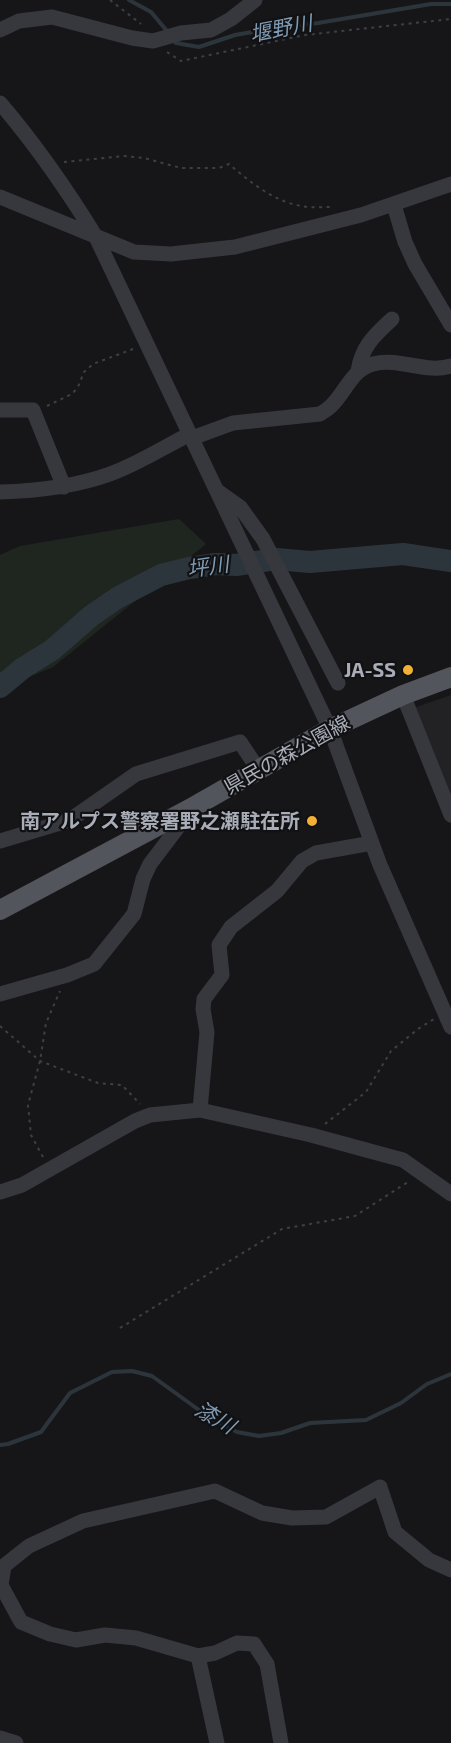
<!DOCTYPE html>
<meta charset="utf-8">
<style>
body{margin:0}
canvas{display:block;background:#161618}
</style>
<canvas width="451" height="1743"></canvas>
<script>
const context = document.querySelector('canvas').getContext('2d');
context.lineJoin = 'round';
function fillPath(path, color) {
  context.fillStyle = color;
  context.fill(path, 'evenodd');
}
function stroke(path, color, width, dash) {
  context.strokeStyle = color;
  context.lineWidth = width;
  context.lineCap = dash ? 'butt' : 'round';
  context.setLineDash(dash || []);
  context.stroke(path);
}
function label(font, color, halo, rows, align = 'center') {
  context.font = font + ' "Exo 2","Noto Sans JP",sans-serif';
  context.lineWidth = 4.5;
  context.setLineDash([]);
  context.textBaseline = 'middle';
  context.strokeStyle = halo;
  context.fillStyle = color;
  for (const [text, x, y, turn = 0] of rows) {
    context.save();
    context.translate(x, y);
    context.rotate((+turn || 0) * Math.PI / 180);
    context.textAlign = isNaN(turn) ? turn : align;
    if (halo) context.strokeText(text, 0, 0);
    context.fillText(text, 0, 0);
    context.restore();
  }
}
const built = new Path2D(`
 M 451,695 L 451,802 L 414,708 Z`);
const green = new Path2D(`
 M 179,519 L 206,544 L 53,667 L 0,689 L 0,555 L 20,546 Z`);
const stream = new Path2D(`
 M 129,0 L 151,12 L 167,31
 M 173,40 L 176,43 L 199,47 L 235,35 L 281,27 L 318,23 L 431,4 L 451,4
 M 0,1445 L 8,1444 L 41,1432 L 70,1393 L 112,1372 L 132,1371 L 152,1376 L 210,1418 L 237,1432 L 259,1436 L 281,1433 L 310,1423 L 366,1420 L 401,1403 L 427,1384 L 451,1374`);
const river = new Path2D(`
 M 0,687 L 23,668 L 52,650 L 91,616 L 117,598 L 161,575 L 189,568 L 216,564 L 236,565 L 276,559 L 310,562 L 403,554 L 451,561`);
const path = new Path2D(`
 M 110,0 L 141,24
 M 167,52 L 181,61 L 305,35 L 451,19
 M 64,162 L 123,156 L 144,158 L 181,168 L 219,168 L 229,164 C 250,182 273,201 301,206 C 311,208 323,207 334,207
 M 47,406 L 72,394 L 78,387 L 84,372 L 93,364 L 133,349
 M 0,1026 L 40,1061 L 98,1083 L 122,1085 L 140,1104
 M 325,1124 L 366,1092 L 391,1051 L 418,1029 L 434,1019
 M 43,1157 L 31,1135 L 28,1105 L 40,1061 L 46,1023 L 60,991
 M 120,1328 L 282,1229 L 355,1216 L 408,1182`);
const minor = new Path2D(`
 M 0,30 L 19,21 L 52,17 L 132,38 L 153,41 L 181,33 L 211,30 L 231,19 L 255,0
 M 0,103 C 36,145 67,190 96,237 L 330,729 L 380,865 L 451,1027
 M 0,197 L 134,252 L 171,254 L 235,247 L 361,215 L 451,184
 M 394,205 L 405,242 L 415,264 L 451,325
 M 358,371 C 362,346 374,336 392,319
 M 0,410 L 33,410 L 64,487
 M 192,438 L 233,423 L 320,414 C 323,412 328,409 331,406 C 346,392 351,370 373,364 C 399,357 426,374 451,366
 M 0,492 C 38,491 74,487 110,474 C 138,464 164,447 190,434
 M 219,492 L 240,507 L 263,539 L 338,683
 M 403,695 L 451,815
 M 0,841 L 70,820 L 136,774 L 240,742 L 258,769
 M 0,994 L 67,975 L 94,964 L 134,914 L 143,879 L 150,864 L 191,810
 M 200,1110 L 207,1032 L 203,1009 L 204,999 L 222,975 L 219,945 L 231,927 L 277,891 L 302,861 L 316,853 L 372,843
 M 0,1192 L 22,1185 L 135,1121 L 150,1115 L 200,1110 L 311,1135 L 403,1160 L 451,1194
 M 198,1656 L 217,1743
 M 0,1738 L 16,1743
 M 281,1743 L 267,1664 L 254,1644 L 237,1643 L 215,1653 L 198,1656 L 136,1638 L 105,1635 L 76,1640 L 50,1634 L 21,1622 L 1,1585 L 4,1566 L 29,1546 L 83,1521 L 215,1491 L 262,1513 L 292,1518 L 326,1517 L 380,1487 L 395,1532 L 429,1560 L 451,1570`);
const major = new Path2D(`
 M 0,910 L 195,806 L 330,729 L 403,695 L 451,677`);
const markers = [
 [408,670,6,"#f2b134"],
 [312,821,6,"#f2b134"]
];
const poiNames = [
 ["JA-SS",396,670],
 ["南アルプス警察署野之瀬駐在所",300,821]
];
const streetNames = [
 ["県民の森公園線",287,755,-29]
];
const waterNames = [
 ["堰野川",281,29,-11],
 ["坪川",208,567,-8],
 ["漆川",215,1418,30]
];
fillPath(built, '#222225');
fillPath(green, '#1e261f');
stroke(stream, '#2c353c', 4);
stroke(river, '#2c353c', 22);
stroke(path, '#3d3f44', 2, [3, 4.5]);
stroke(minor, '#37383d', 15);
stroke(major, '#53555c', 20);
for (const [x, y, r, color] of markers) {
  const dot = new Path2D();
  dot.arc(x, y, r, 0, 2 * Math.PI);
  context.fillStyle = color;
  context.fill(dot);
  stroke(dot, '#111113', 2);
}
label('bold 20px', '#a8adb8', '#111113', poiNames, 'right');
label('20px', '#a8adb8', '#111113', streetNames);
label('italic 21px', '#7f9bb3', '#111113', waterNames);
</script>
